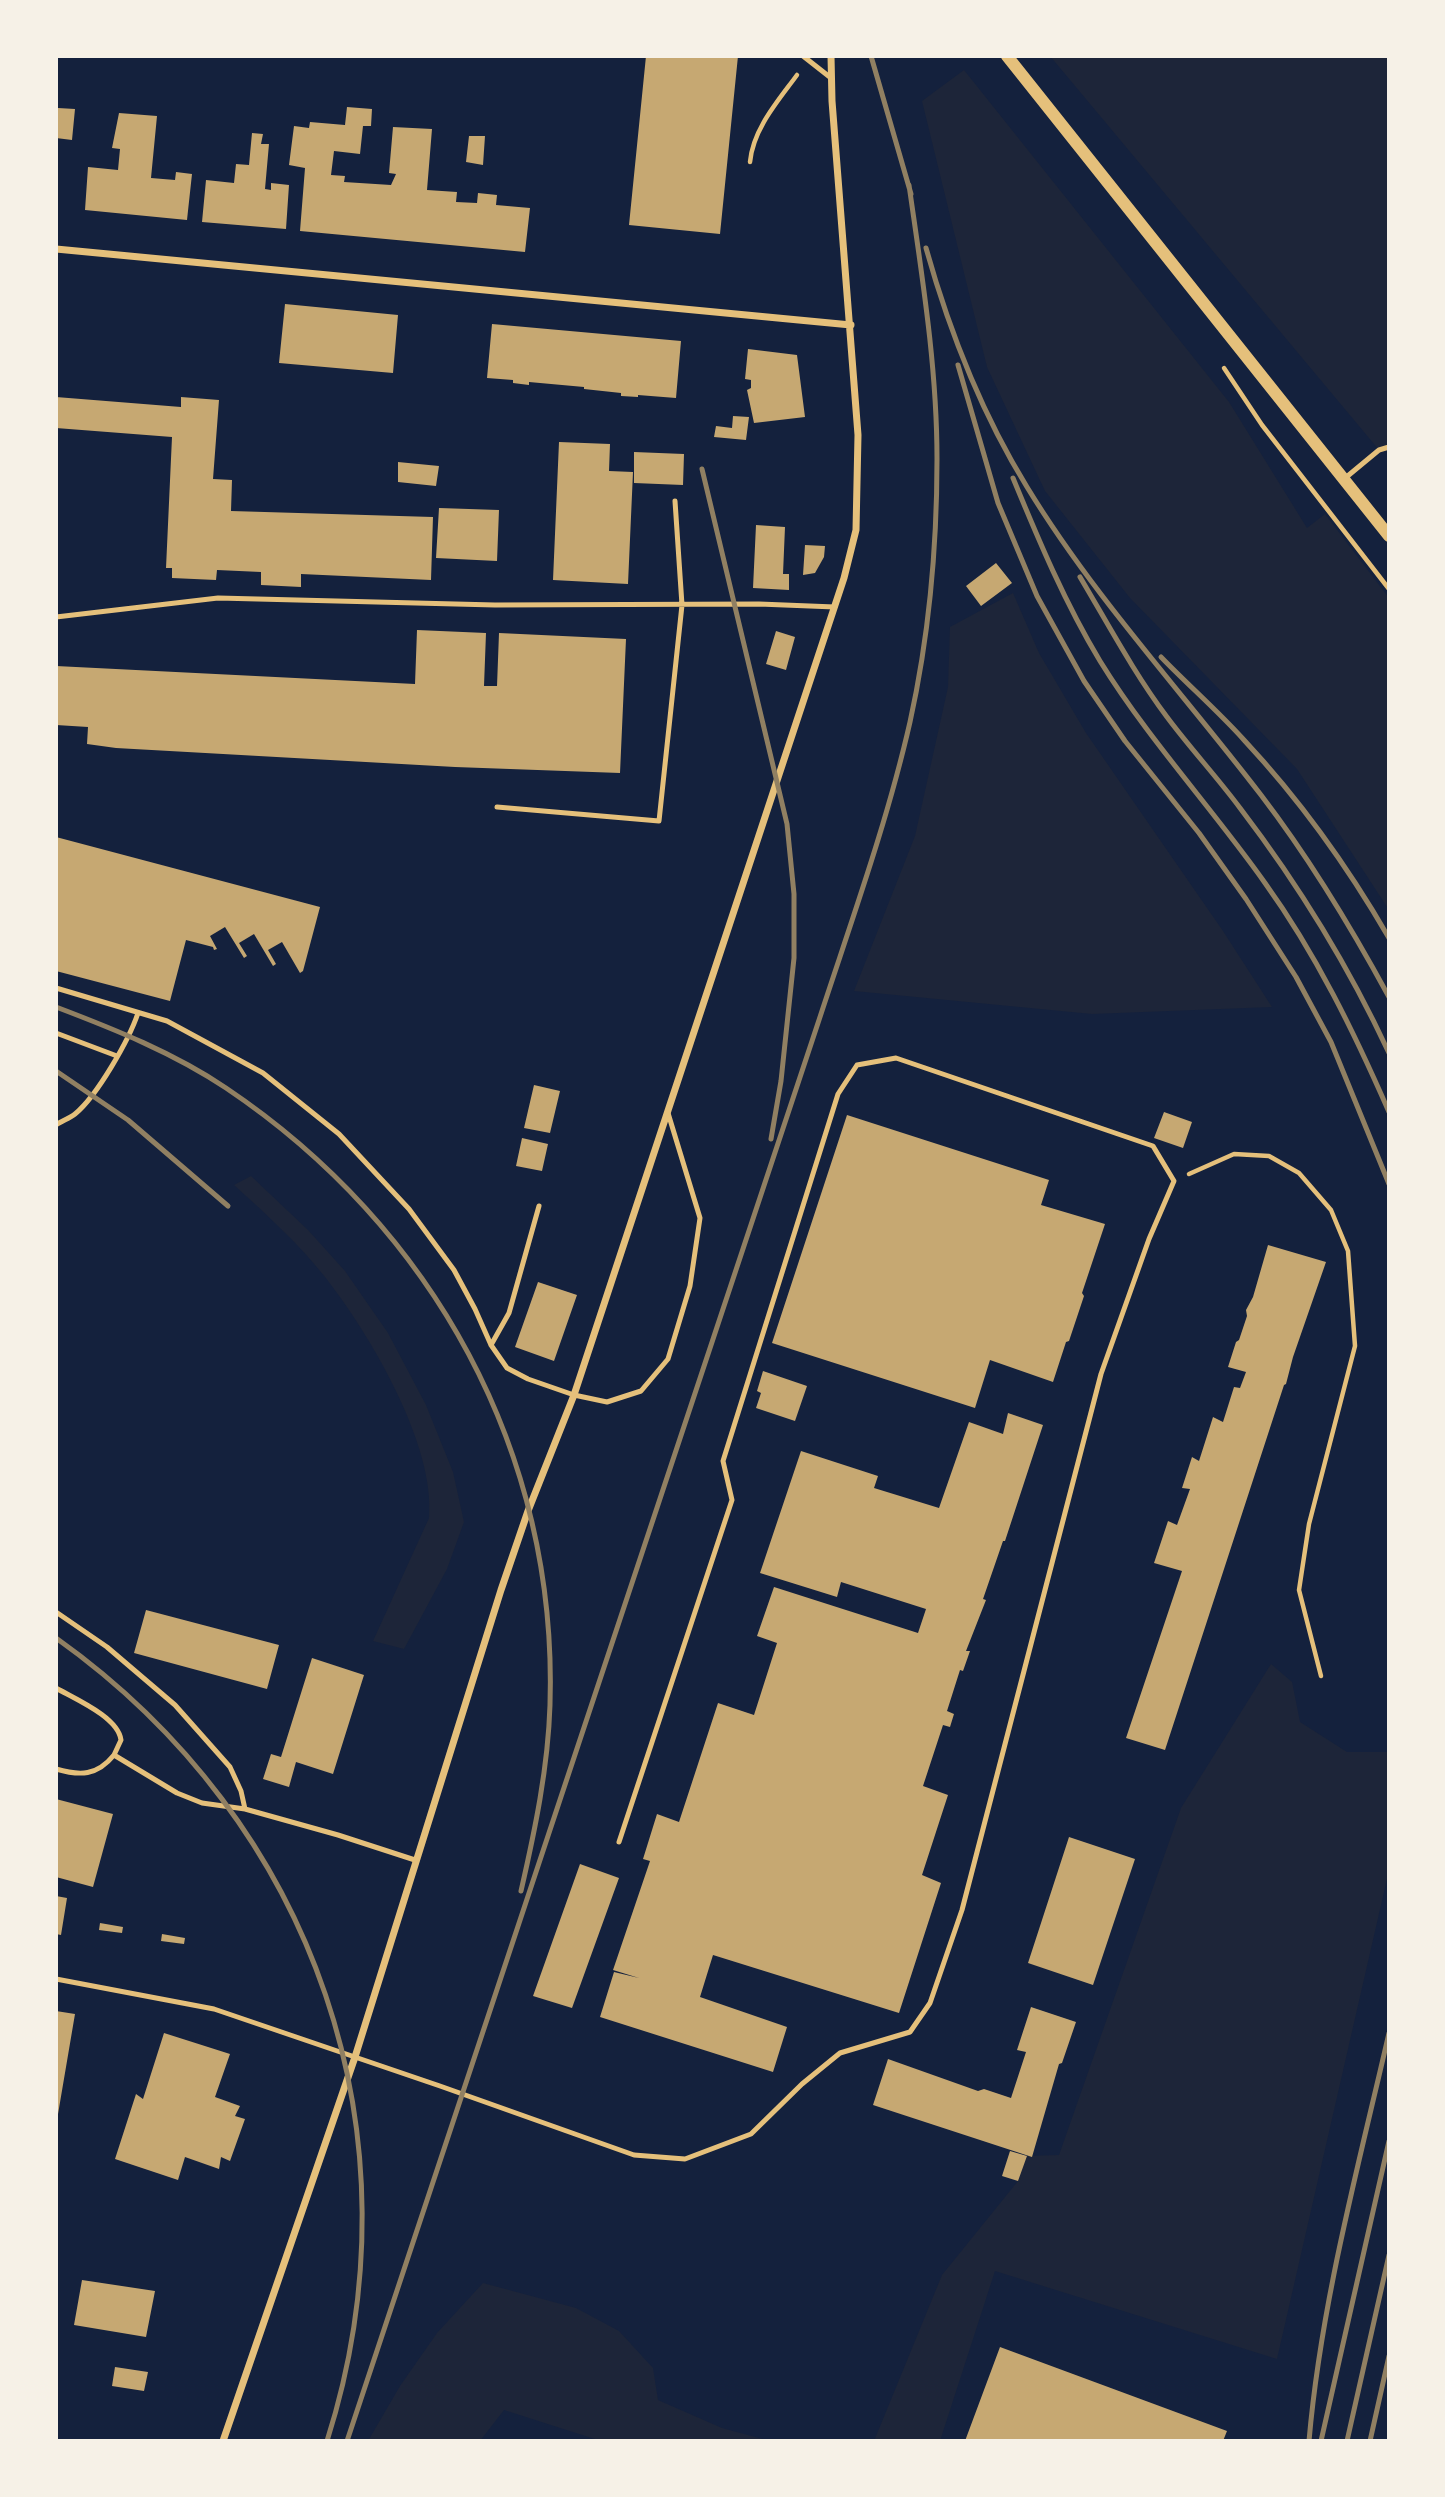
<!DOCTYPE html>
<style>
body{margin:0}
#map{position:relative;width:1445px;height:2497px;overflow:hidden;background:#14213d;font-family:Spectral,serif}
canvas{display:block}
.frame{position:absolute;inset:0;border:58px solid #f6f1e7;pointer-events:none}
</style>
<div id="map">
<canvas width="1445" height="2497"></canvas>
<div class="frame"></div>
</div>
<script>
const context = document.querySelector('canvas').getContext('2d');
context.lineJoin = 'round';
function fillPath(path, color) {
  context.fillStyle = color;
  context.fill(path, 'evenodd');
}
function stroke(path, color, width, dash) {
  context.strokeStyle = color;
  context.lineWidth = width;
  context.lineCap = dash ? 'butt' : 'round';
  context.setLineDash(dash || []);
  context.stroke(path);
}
const green = new Path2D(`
 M 1050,56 L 1389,56 L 1389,447 L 1379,450 Z
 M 964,70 L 1229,402 L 1307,528 L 1325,514 L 1389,598 L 1389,910 L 1297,769 L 1130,598 L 1045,491 L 987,367 L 922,101 Z
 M 1013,593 L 1039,653 L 1086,733 L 1223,931 L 1272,1007 L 1092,1014 L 854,991 L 915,836 L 948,687 L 950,627 Z
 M 251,1176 L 308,1230 L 345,1271 L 388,1333 L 426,1405 L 453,1472 L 464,1522 L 447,1569 L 404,1649 L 373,1641 L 429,1518 C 436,1445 369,1333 325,1277 C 298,1243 266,1214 234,1185 Z
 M 1271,1664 L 1292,1682 L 1300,1722 L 1347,1752 L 1389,1752 L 1389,1870 L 1277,2359 L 995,2271 L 940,2441 L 874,2441 L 942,2275 L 1018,2181 L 1027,2156 L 1059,2155 L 1181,1808 Z
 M 483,2283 L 576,2308 L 619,2331 L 653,2368 L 658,2400 L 722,2428 L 770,2441 L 601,2441 L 504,2410 L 480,2441 L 368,2441 L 400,2386 L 437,2333 Z`);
const building = new Path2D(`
 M 646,56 L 738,56 L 720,234 L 629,225 Z
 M 347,107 L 372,109 L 371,126 L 363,126 L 360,154 L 334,151 L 331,175 L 345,176 L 344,182 L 391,185 L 396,174 L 389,173 L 393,127 L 432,129 L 427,190 L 457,192 L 456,202 L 477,203 L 478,193 L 497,195 L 496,205 L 530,208 L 525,252 L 300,231 L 305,168 L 289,165 L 294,126 L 309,128 L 310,122 L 345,125 Z
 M 58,108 L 75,109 L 72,140 L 56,138 Z
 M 119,113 L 157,116 L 151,178 L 175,180 L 176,172 L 192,174 L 187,220 L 85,210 L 88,167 L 118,170 L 120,149 L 112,148 Z
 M 252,133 L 263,134 L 261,144 L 269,144 L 265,189 L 271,190 L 271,183 L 289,185 L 286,229 L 202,222 L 206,180 L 234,183 L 236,164 L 249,165 Z
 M 469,136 L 485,136 L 483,165 L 466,162 Z
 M 285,304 L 398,315 L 393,373 L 279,363 Z
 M 492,324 L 681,341 L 676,398 L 638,395 L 638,397 L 621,396 L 621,393 L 584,389 L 584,387 L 529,382 L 529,385 L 513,383 L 513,380 L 487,378 Z
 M 748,349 L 797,355 L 805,417 L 754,423 L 747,390 L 751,388 L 751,380 L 745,379 Z
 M 56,397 L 181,407 L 181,397 L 219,400 L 213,479 L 232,480 L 231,511 L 433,517 L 431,580 L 301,574 L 301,587 L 261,585 L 261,572 L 217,570 L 216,580 L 172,578 L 172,568 L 166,568 L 172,437 L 56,428 Z
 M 733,416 L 749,417 L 746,440 L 714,437 L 716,426 L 732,428 Z
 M 559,442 L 610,444 L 609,471 L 633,472 L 628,584 L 553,580 Z
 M 634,452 L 684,454 L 683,485 L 634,483 Z
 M 398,462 L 439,466 L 436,486 L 398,482 Z
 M 439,508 L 499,510 L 497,561 L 436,558 Z
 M 756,525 L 785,527 L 783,574 L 789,574 L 789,590 L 753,588 Z
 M 805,545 L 825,546 L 824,557 L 815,573 L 803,575 Z
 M 996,563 L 1012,583 L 981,606 L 966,586 Z
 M 417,630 L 486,633 L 484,686 L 497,686 L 499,633 L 626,639 L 620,773 L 455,767 L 116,748 L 87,744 L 88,727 L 56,725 L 56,666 L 415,684 Z
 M 776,631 L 795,637 L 786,670 L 766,664 Z
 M 56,837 L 320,907 L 303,971 L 300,973 L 282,942 L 268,950 L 276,964 L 273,966 L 254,934 L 239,943 L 247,956 L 244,958 L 225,927 L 210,936 L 217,949 L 214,950 L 213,947 L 186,940 L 170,1001 L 56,971 Z
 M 534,1085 L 560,1091 L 550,1133 L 524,1128 Z
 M 1164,1112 L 1192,1122 L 1183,1148 L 1154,1138 Z
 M 847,1115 L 1049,1180 L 1041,1205 L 1105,1224 L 1082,1293 L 1084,1296 L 1069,1341 L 1066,1342 L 1053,1382 L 990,1360 L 975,1408 L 772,1343 Z
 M 522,1138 L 548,1144 L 542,1171 L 516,1166 Z
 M 1268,1245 L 1326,1262 L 1293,1357 L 1286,1384 L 1284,1385 L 1165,1750 L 1126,1738 L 1182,1571 L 1154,1563 L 1168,1521 L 1177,1525 L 1190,1489 L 1182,1488 L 1192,1457 L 1199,1461 L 1213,1417 L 1223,1422 L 1234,1387 L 1240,1388 L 1246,1372 L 1228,1367 L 1236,1342 L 1239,1340 L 1247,1316 L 1246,1310 L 1253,1297 Z
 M 538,1282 L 577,1295 L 554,1361 L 515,1347 Z
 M 763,1371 L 807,1386 L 795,1421 L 756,1408 L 761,1393 L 757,1391 Z
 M 1008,1413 L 1043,1425 L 1005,1541 L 1003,1541 L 983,1599 L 986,1600 L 966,1651 L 970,1651 L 963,1671 L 960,1670 L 947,1711 L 954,1714 L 950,1727 L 943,1725 L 923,1786 L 948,1795 L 922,1875 L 941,1883 L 899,2013 L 713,1955 L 700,1997 L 787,2027 L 773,2072 L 600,2017 L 614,1972 L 639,1978 L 613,1970 L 650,1861 L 643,1859 L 657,1814 L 679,1822 L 718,1703 L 754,1715 L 777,1643 L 757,1636 L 774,1587 L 918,1633 L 926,1609 L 841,1582 L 837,1597 L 760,1573 L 801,1451 L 878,1476 L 874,1488 L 939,1508 L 969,1422 L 1003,1434 Z
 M 146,1610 L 279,1645 L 267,1689 L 134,1653 Z
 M 312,1658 L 364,1675 L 333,1774 L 296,1762 L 289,1787 L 263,1779 L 271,1754 L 281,1757 Z
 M 56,1799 L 113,1814 L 93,1887 L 56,1877 Z
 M 1069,1837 L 1135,1859 L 1093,1985 L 1028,1963 Z
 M 580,1864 L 619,1878 L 572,2008 L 533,1996 Z
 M 56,1896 L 67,1898 L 61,1935 L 56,1934 Z
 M 100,1923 L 123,1927 L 122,1933 L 99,1930 Z
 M 162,1934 L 185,1938 L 184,1944 L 161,1941 Z
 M 1031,2007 L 1076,2022 L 1062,2063 L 1059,2064 L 1032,2157 L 873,2105 L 888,2059 L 978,2091 L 984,2089 L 1011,2098 L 1026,2052 L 1017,2050 Z
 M 56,2011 L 75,2014 L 57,2120 L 56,2120 Z
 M 164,2033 L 230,2054 L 215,2097 L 240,2106 L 235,2116 L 245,2119 L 230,2161 L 221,2157 L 219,2169 L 185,2157 L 178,2180 L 115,2159 L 136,2094 L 143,2099 Z
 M 1010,2151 L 1027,2156 L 1018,2181 L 1002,2176 Z
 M 82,2280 L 155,2291 L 146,2337 L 74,2325 Z
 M 1000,2347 L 1227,2431 L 1223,2441 L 965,2441 Z
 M 115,2367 L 148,2372 L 144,2391 L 112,2386 Z`);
const path = new Path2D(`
 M 750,162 C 753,129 778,101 797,75
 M 1224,368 L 1262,425 L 1389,589
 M 1189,1174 L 1234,1154 L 1269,1156 L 1299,1173 L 1331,1210 L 1348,1251 L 1355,1346 L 1309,1524 L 1299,1590 L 1321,1676`);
const service = new Path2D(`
 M 803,56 L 831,78
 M 1344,479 L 1379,450 L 1389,447
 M 56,617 L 218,598 L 495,605 L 759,604 L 835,607
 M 497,807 L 659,821 L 682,605 L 675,501
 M 56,988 L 167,1021 L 263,1073 L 339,1134 L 409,1209 L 454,1270 L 475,1309 L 491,1345 L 507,1368 L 528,1379 L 574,1395 L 607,1402 L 641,1391 L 668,1359 L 690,1286 L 700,1218 L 668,1113
 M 56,1033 L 117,1056
 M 56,1125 C 62,1121 70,1118 75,1114 C 97,1096 129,1040 138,1013
 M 491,1345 L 509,1313 L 539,1206
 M 56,1612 L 107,1647 L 175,1705 L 230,1767 L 241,1791 L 245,1809
 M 56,1688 C 75,1699 118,1717 121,1740 L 114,1755
 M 56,1769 C 80,1776 97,1776 114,1755 L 177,1793 L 202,1803 L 245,1809 L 338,1835 L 415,1860
 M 56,1979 L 214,2009 L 440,2086 L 634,2155 L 685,2159 L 751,2134 L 802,2084 L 840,2053 L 910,2032 L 930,2003 L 962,1910 L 1101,1374 L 1149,1239 L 1174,1181 L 1153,1146 L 896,1058 L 857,1065 L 838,1094 L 723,1461 L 732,1500 L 619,1842`);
const minor = new Path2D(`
 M 56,249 L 851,325
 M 223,2441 L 355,2057 L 501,1590 L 528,1511 L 574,1395 L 844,578 L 856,530 L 858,435 L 832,101 L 831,56`);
const tertiary = new Path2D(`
 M 1007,56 L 1389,536`);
const rail = new Path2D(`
 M 871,56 L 911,194
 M 926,248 C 949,330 982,414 1027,487 C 1094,597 1183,693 1261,795 C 1310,859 1351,927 1389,997
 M 958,365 L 998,503 L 1037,596 L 1084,681 L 1125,741 L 1199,833 L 1246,899 L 1296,977 L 1331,1042 L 1389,1184
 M 702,469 L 787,824 L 794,894 L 794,958 L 781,1081 L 771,1139
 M 1013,478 C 1039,541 1065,603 1100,661 C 1148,739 1212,808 1265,883 C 1316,954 1354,1032 1389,1112
 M 1080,577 C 1108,624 1134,673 1167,717 C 1190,748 1217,777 1240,808 C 1298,884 1349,967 1389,1053
 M 1161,657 C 1188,685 1218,711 1244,740 C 1300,800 1348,867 1389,938
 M 56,1007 C 114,1029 174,1053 226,1088 C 433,1227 558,1453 550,1705 C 548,1768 535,1830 521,1891
 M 56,1071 L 128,1120 L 228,1206
 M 56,1638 C 316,1823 424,2136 327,2441
 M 347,2441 L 819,1020 C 851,922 887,823 910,722 C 929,636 937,546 937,459 C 937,367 922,276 909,185
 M 1309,2441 C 1321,2303 1358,2168 1389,2033
 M 1321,2441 L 1389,2141
 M 1347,2441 L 1389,2255
 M 1370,2441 L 1389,2356`);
fillPath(green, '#1d2539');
fillPath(building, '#c6a872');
stroke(path, '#e5c07b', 4.5);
stroke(service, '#e5c07b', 5);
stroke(minor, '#e5c07b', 7);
stroke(tertiary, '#e5c07b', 12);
stroke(rail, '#918062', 5);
</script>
